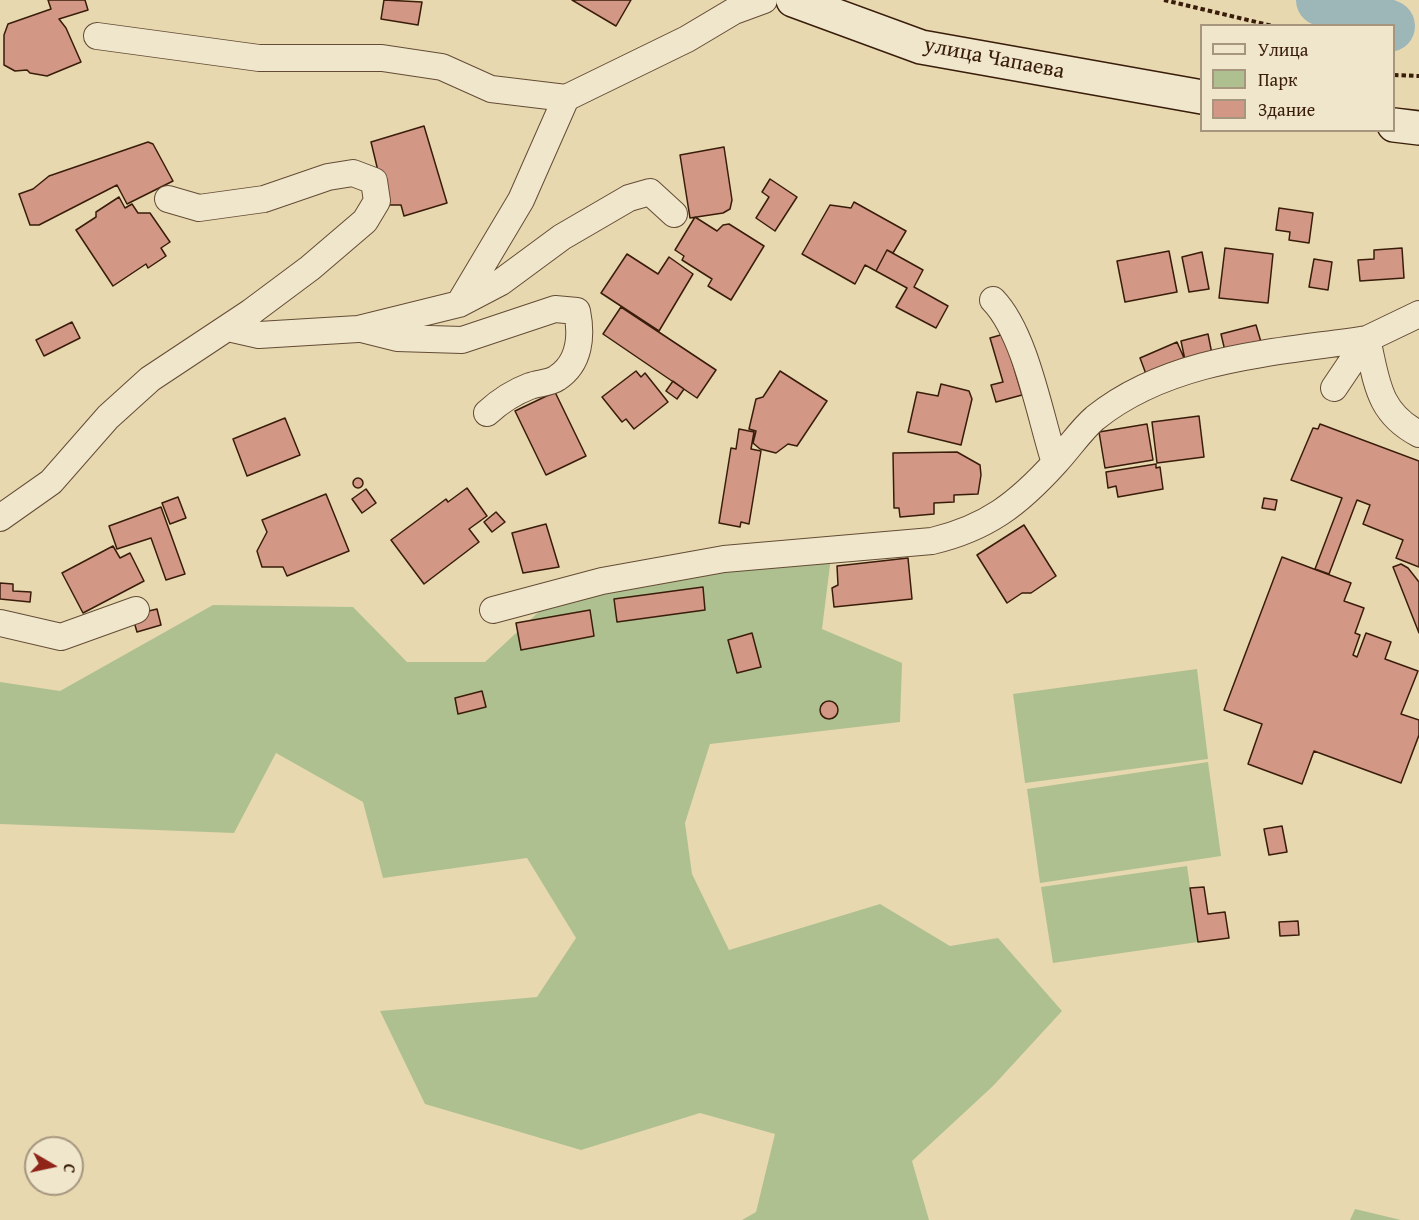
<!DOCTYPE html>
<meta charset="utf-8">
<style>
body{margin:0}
#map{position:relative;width:1419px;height:1220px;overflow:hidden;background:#e7d8b0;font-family:"Gentium Book Plus",serif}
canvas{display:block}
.legend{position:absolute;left:1200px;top:24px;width:195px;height:108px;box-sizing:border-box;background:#efe6cc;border:2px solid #a6967e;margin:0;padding:8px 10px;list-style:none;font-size:18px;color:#391d0a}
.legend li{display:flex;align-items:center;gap:12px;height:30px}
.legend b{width:30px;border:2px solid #a6967e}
.north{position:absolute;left:24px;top:1136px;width:60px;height:60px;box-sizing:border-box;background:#efe6cc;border:2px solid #a6967e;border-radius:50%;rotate:99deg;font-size:16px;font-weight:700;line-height:24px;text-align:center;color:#391d0a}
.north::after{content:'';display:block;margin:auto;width:21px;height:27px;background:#8f2418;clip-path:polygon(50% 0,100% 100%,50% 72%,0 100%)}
</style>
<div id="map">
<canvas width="1419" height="1220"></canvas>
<ul class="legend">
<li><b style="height:8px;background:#efe6cc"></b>Улица</li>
<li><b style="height:16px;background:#afc090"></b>Парк</li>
<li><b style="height:16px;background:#d29785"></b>Здание</li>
</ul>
<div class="north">С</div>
</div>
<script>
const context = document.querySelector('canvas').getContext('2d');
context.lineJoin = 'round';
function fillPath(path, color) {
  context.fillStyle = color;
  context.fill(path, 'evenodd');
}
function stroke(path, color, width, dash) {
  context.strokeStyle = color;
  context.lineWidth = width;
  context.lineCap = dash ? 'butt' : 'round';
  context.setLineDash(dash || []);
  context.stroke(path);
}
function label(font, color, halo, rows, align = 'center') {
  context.font = font + ' "Gentium Book Plus",serif';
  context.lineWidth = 4.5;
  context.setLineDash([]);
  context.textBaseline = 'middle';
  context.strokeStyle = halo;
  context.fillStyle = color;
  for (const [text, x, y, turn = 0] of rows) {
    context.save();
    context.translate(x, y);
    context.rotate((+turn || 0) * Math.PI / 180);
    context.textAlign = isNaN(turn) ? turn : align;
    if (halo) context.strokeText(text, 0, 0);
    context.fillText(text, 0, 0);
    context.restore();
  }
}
const green = new Path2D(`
 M 832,549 L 822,629 L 902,663 L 900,722 L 710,744 L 685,823 L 692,874 L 729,950 L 880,904 L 950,946 L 998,938 L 1062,1011 L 993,1086 L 912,1161 L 929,1220 L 742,1220 L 756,1212 L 775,1134 L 700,1113 L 581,1150 L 425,1104 L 380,1011 L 537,997 L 576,938 L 527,858 L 383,878 L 363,802 L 276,753 L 234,833 L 0,824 L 0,682 L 60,691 L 213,605 L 353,607 L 407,662 L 485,662 L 560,592 Z
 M 1197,669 L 1208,759 L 1025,783 L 1013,694 Z
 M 1208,762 L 1221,856 L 1040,883 L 1027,789 Z
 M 1187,866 L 1198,942 L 1053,963 L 1041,887 Z
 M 1355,1209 L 1401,1220 L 1350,1220 Z`);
const river = new Path2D(`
 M 1322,0 L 1389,26`);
const building = new Path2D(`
 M 48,0 L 85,0 L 88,10 L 59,19 L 66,28 L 81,62 L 47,76 L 30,73 L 27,70 L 15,71 L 4,65 L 4,35 L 8,24 L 51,9 Z
 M 384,0 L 422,2 L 418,25 L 381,19 Z
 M 572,0 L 631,0 L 616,26 Z
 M 424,126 L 447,203 L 404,216 L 401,205 L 389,205 L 385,200 L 371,142 Z
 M 148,142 L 153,144 L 173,181 L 127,204 L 117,185 L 39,225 L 30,225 L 19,194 L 33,189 L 49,176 Z
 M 724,147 L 732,200 L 730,209 L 723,213 L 690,218 L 680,155 Z
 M 770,179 L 797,197 L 775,231 L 756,218 L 769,197 L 762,192 Z
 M 119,197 L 125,208 L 132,204 L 138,213 L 150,213 L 170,242 L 161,248 L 166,256 L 148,268 L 146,264 L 113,286 L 76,230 L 96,217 L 96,212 Z
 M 854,202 L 906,231 L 893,253 L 887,250 L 876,271 L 865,265 L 855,284 L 802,254 L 830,205 L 851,208 Z
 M 1279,208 L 1313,213 L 1309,243 L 1289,240 L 1290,232 L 1276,230 Z
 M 695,217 L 717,231 L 723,225 L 729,224 L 764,246 L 731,300 L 708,286 L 712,279 L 682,260 L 684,256 L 675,250 Z
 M 1225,248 L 1273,254 L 1268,303 L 1219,298 Z
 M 1402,248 L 1404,278 L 1360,281 L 1358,260 L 1374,259 L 1374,250 Z
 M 887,250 L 923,270 L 914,287 L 948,306 L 936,328 L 896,307 L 907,288 L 876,271 Z
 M 1169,251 L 1177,292 L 1125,302 L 1117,261 Z
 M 1202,252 L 1209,289 L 1189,292 L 1182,257 Z
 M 627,254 L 658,274 L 669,257 L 693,274 L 659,331 L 601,293 Z
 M 1314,259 L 1332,262 L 1328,290 L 1309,287 Z
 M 621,307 L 716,370 L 697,398 L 603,334 Z
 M 72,322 L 80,338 L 44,356 L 36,340 Z
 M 1256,325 L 1261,342 L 1225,351 L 1221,334 Z
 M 1004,334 L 1022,395 L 996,402 L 991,385 L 1003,382 L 990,338 Z
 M 1208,334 L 1212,354 L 1185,360 L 1181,341 Z
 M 1177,342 L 1184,358 L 1146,374 L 1140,358 Z
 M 636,371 L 641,377 L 645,373 L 668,402 L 634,429 L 626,419 L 622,422 L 602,397 Z
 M 780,371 L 827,401 L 797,446 L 788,444 L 776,453 L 760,449 L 753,443 L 756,431 L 749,429 L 756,399 L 763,397 Z
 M 673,381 L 684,389 L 677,399 L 666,391 Z
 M 941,384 L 969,391 L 972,399 L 961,445 L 908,432 L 917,392 L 938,396 Z
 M 555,392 L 586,456 L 546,475 L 515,411 Z
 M 1199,416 L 1204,457 L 1157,463 L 1152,422 Z
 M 285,418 L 300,455 L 247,476 L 233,439 Z
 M 1147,424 L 1153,460 L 1105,468 L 1099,432 Z
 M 1320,424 L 1419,461 L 1419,567 L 1396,558 L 1403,540 L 1363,524 L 1370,505 L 1357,500 L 1329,574 L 1315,569 L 1342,498 L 1291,480 L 1313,428 L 1318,429 Z
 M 739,429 L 754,432 L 751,449 L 761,451 L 749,524 L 741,522 L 740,527 L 719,523 L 731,448 L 736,449 Z
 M 957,452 L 980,465 L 981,475 L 978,494 L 954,495 L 954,502 L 934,503 L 934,514 L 900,517 L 899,508 L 894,508 L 893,453 Z
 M 1156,464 L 1156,468 L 1160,467 L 1163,489 L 1118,497 L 1116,486 L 1108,488 L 1106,472 Z
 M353 483a5 5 0 1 1 10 0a5 5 0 1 1-10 0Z
 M 467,488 L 487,516 L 469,529 L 479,542 L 424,584 L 391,540 L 446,499 L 448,502 Z
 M 366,489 L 376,503 L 362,513 L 352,499 Z
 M 326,494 L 349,551 L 287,576 L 283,567 L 262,567 L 257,551 L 267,532 L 262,520 Z
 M 178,497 L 186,518 L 170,524 L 162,503 Z
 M 1264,498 L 1277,500 L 1275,510 L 1262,508 Z
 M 161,507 L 185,574 L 166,580 L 151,538 L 117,549 L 109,526 Z
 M 496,512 L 505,522 L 492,532 L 484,522 Z
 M 546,524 L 559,567 L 523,573 L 512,533 Z
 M 1024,525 L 1056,576 L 1031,593 L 1022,593 L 1007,603 L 977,555 Z
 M 113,546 L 120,558 L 130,553 L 144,581 L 83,613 L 62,573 Z
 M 1282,557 L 1351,583 L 1344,601 L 1364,608 L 1355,633 L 1360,635 L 1353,655 L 1357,657 L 1366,633 L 1391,642 L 1385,659 L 1418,671 L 1401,714 L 1419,720 L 1419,735 L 1401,783 L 1314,751 L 1302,784 L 1248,764 L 1262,724 L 1224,710 Z
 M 908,558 L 912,599 L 834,607 L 832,588 L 838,585 L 837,566 Z
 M 1401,564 L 1408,568 L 1419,582 L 1419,633 L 1393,567 Z
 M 0,583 L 13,584 L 13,591 L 31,592 L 30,602 L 0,599 Z
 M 703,587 L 705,610 L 617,622 L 614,599 Z
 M 157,609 L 161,625 L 137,632 L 132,615 Z
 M 590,610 L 594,636 L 521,650 L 516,623 Z
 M 752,633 L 761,667 L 737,673 L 728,640 Z
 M 482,691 L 486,707 L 458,714 L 455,698 Z
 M820 710a9 9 0 1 1 18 0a9 9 0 1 1-18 0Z
 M 1282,826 L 1287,852 L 1269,855 L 1264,829 Z
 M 1204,887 L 1208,914 L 1225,912 L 1229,938 L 1198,942 L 1190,888 Z
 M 1298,921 L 1299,935 L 1280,936 L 1279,922 Z`);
const path = new Path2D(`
 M 1164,0 L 1273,26
 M 1394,75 L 1419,76`);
const street = new Path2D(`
 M 97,36 L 259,58 L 382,58 L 442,67 L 491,89 L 566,98 L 687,39 L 734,11 L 764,0
 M 993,300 C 1026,334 1040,417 1055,463
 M 459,304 L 521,200 L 566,98
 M 1419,314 L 1367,339 C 1377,381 1377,412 1419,434
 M 228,328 L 259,335 L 358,329 L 459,304 L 501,282 L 562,237 L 629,198 L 650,192 L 674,214
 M 361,329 L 397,338 L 462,340 L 555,309 L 577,311 C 582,336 580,363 557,378 C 550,383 538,383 530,386 C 514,392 500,401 487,413
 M 1334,388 L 1367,339
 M 0,518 L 51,482 L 108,417 L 150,379 L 251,312 L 310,268 L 365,221 L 377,201 L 374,181 L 353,173 L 328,177 L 264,199 L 199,208 L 168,199
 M 493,610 L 602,581 L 724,559 L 932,541 C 987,528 1018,504 1056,462 C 1069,448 1081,430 1095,418 C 1171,357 1275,353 1367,339
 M 0,623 L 61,637 L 136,610`);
const secondary = new Path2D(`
 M 793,0 L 921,47 L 1202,97
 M 1394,125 L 1419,128`);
const streetNames = [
 ["улица Чапаева",994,59,11]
];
fillPath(green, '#afc090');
stroke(river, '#9db6b8', 52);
fillPath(building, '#d29785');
stroke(building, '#391d0a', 1.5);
stroke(street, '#644c34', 28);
stroke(secondary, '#391d0a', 36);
stroke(path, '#391d0a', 4, [4.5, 3]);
stroke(street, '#efe6cc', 26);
stroke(secondary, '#efe6cc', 33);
label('22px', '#391d0a', '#efe6cc', streetNames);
</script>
